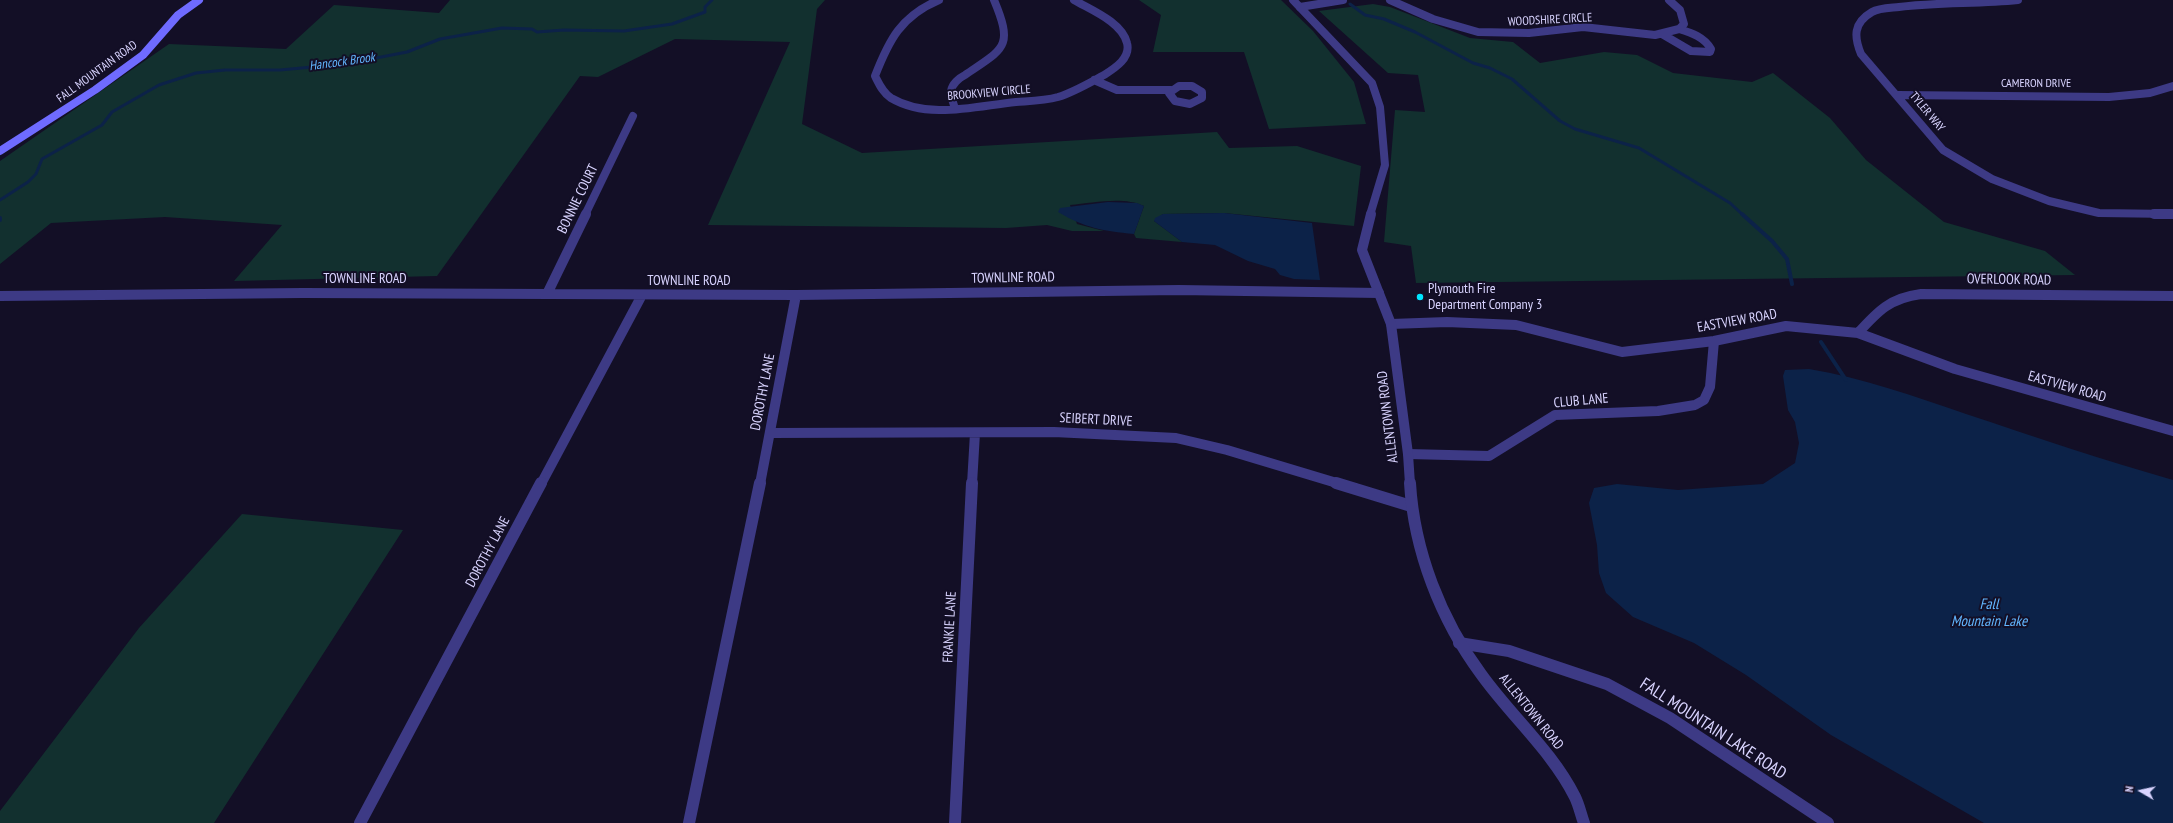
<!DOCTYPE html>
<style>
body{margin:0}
#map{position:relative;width:2173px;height:823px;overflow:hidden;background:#130f26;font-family:"PT Sans Narrow",sans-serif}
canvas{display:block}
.north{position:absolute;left:2121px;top:771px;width:40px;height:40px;-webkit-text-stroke:3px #130f26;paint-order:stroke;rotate:279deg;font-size:11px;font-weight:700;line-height:16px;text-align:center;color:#d9d4ff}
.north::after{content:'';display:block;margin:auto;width:14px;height:18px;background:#d9d4ff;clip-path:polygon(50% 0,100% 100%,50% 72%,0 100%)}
</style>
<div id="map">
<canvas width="2173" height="823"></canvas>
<div class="north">N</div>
</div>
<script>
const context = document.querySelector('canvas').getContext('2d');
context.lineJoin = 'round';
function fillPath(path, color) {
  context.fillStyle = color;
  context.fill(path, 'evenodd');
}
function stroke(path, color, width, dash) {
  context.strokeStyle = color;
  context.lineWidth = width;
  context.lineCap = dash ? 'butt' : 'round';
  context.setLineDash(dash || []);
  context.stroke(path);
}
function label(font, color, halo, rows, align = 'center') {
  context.font = font + ' "PT Sans Narrow",sans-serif';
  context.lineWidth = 4;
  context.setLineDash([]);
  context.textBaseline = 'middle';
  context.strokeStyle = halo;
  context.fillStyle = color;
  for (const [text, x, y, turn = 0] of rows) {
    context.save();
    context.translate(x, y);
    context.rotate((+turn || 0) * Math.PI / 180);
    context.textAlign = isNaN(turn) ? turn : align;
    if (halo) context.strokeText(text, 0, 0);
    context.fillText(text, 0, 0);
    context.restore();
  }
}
const green = new Path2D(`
 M 450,0 L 825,0 L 817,9 L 802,124 L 862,153 L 1217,132 L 1229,148 L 1297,146 L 1361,166 L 1354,226 L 1224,213 L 1163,214 L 1154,221 L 1182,242 L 1136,238 L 1134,234 L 1144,206 C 1123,196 1093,203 1070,205 L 1077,224 L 1104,231 L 1072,231 L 1047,225 L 1006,228 L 708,225 L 790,42 L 675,39 L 598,77 L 580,76 L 437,276 L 234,281 L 282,225 L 165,217 L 51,223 L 0,264 L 0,161 L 169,44 L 286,49 L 334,5 L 439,13 Z
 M 1139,0 L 1281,0 L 1313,31 L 1354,82 L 1366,124 L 1269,129 L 1244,52 L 1153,52 L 1161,15 Z
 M 1373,4 L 1390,7 L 1470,38 L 1513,42 L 1540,63 L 1604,52 L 1637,55 L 1673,73 L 1752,82 L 1773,73 L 1830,118 L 1866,160 L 1944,222 L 2045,251 L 2075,275 L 1416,283 L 1411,246 L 1384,242 L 1395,110 L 1425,112 L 1418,75 L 1388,73 L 1319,11 Z
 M 242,514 L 403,530 L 214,823 L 0,823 L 0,811 L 139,628 Z`);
const water = new Path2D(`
 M 1108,202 L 1137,203 L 1144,206 L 1134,234 C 1103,231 1085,228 1058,212 L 1060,208 Z
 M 1224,213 L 1312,223 L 1320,280 L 1294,279 L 1280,275 L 1275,269 L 1248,261 L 1215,245 L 1182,242 L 1154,221 L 1155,218 L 1163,214 Z
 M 1809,369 C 1863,378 1914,396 1966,414 C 2035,437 2103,460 2173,480 L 2173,823 L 1984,823 L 1831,735 L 1746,675 L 1694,643 L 1633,617 L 1606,593 L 1599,573 L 1597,545 L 1589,503 L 1594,488 L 1617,484 L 1678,490 L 1763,484 L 1795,463 L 1799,443 L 1795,422 L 1788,410 L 1783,376 L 1785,370 Z`);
const streamFar1 = new Path2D(`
 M 1350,4 L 1365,15 L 1384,19 L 1415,32 L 1473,63 L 1490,68 L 1512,79 L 1560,121 L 1575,129 L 1639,148 L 1730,203 L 1743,215
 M 0,200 L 28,182 L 36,174 L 42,159 L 102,125 L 112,112 L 159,85 L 196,73 L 225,70 L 280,70 L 345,64 L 407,52 L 440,39 L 502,28 L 532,29 L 537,32 L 564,30 L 624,31 L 672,24 L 705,12 L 705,7 L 712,0`);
const stream = new Path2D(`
 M 1742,214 L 1772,241 L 1787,259 L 1792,284
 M 0,218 L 0,220
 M 1821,342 L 1846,380`);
const minorFar2 = new Path2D(`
 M 939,0 C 901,16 889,40 875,76 C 879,84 883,93 891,98 C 928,120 976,106 1016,102 C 1030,101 1044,101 1058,97 C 1074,92 1089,83 1104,75 C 1115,68 1131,58 1127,43 C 1122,22 1091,10 1074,0
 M 1390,0 L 1433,19 L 1478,32 L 1529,33 L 1583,27 L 1655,35 L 1679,29 L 1684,24 L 1680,10 L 1669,0
 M 2018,0 C 1978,4 1938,2 1899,7 C 1890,8 1879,8 1872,12 C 1853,23 1854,37 1861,54 L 1943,150 L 1992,179 L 2049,201 L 2099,213 L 2173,214
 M 1300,7 L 1343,0
 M 1662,34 L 1691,51 L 1710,52 L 1711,49 C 1704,37 1692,33 1679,29
 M 1094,80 L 1117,90 L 1171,90
 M 1179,86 L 1192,86 L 1202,92 L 1202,98 L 1190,104 L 1175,101 L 1169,93 Z
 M 1898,95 L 2109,97 L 2150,93 L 2173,86
 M 955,109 C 954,104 950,96 951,91 C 952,84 959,78 965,75 C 1004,48 1014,48 994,0
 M 585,215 L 633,116`);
const minorFar1 = new Path2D(`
 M 2154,214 L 2173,214
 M 547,294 L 586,214
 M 0,296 L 303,293 L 796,295 L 1179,290 L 1379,293
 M 1391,324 L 1447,322 L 1516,325 L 1622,352 L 1714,341 L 1786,326 L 1858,333 L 1955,369 L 2173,431
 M 1858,333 C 1878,311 1890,298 1921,294 L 2173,296
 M 771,433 L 1054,432 L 1176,438 L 1227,450 L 1340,484
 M 1408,454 L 1489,456 L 1555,415 L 1658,411 L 1695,405 L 1704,400 L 1710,387 L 1714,341
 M 541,484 L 642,295
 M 760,484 L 796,295
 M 972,484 L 975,433`);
const minor = new Path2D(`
 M 1336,483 L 1411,506
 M 1459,643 L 1509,651 L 1607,684 L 1670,718 L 1828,823
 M 360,823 L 541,483
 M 689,823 L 760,483
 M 955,823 L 972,483`);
const tertiaryFar2 = new Path2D(`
 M 1293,0 L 1372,83 L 1380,107 L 1385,165 L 1370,215`);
const tertiaryFar1 = new Path2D(`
 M 1371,214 L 1362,250 L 1391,324 L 1408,454 L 1410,484`);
const tertiary = new Path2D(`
 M 1410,483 C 1414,551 1441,620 1481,674 C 1511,716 1552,751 1575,797 C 1579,805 1581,815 1584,823`);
const secondary = new Path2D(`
 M 0,151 L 95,90 L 143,55 L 178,15 L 199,0`);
const markers = [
 [1420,297,4,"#00e5ff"]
];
const farStreetnames = [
 ["WOODSHIRE CIRCLE",1550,20,-3],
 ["FALL MOUNTAIN ROAD",97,72,-36],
 ["CAMERON DRIVE",2036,84],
 ["BROOKVIEW CIRCLE",989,93,-5],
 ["TYLER WAY",1927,112,50]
];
const farWaternames = [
 ["Hancock Brook",342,62,-8]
];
const streetNames = [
 ["BONNIE COURT",578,199,-64],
 ["TOWNLINE ROAD",1013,278,-1],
 ["TOWNLINE ROAD",365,279],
 ["OVERLOOK ROAD",2009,280,1],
 ["TOWNLINE ROAD",689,281],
 ["EASTVIEW ROAD",1737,321,-10],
 ["EASTVIEW ROAD",2067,387,16],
 ["DOROTHY LANE",763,392,-79],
 ["CLUB LANE",1581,401,-5],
 ["ALLENTOWN ROAD",1388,417,-97],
 ["SEIBERT DRIVE",1096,420,3],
 ["DOROTHY LANE",488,552,-62],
 ["FRANKIE LANE",950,627,-87],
 ["ALLENTOWN ROAD",1531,712,51]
];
const poiNames = [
 ["Plymouth Fire",1428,289],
 ["Department Company 3",1428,305]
];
const waterNames = [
 ["Fall",1989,605],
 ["Mountain Lake",1989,622]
];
const nearStreetnames = [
 ["FALL MOUNTAIN LAKE ROAD",1713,729,33]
];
fillPath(green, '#12302f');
fillPath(water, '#0c2248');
stroke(streamFar1, '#0c2248', 3);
stroke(stream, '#0c2248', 4);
stroke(minorFar2, '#3d3a85', 8);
stroke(minorFar1, '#3d3a85', 10);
stroke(minor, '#3d3a85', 12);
stroke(tertiaryFar2, '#3d3a85', 8);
stroke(tertiaryFar1, '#3d3a85', 10);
stroke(tertiary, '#3d3a85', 12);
stroke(secondary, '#6f6bff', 8);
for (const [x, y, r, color] of markers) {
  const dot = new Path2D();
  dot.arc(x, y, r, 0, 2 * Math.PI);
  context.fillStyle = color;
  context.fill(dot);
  stroke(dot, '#130f26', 1.5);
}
label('12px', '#d9d4ff', '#130f26', farStreetnames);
label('italic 13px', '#62b6ff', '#130f26', farWaternames);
label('14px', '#d9d4ff', '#130f26', streetNames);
label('14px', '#d9d4ff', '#130f26', poiNames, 'left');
label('italic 15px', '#62b6ff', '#130f26', waterNames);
label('17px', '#d9d4ff', '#130f26', nearStreetnames);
</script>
